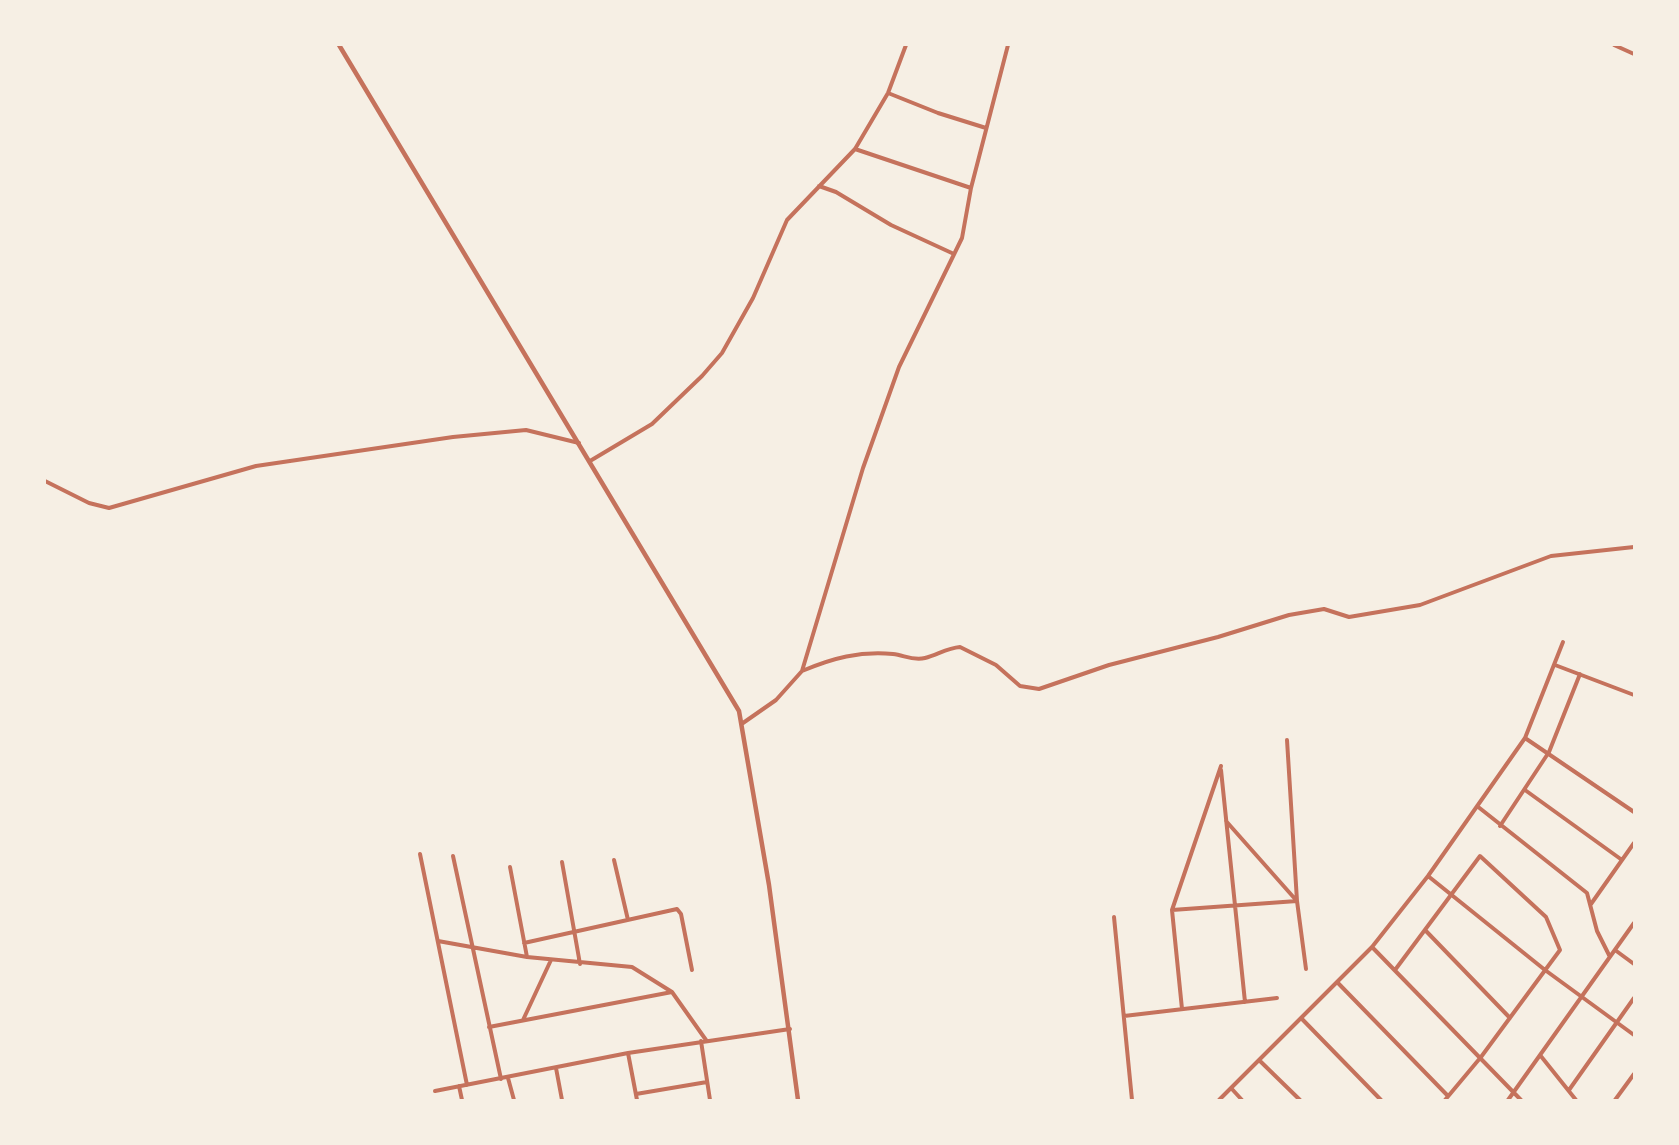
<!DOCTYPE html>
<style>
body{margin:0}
#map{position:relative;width:1679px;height:1145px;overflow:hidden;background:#f6efe4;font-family:"PT Sans",sans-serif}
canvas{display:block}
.frame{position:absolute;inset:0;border:46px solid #f6efe4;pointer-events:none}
</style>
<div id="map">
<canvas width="1679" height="1145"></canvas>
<div class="frame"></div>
</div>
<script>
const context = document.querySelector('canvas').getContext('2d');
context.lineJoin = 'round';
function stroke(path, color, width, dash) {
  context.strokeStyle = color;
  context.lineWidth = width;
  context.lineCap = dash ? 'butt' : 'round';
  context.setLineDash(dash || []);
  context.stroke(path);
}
const minor = new Path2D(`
 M 1614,45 L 1634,54
 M 888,93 L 938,113 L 986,128
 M 855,149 L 971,188
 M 819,186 L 836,192 L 891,225 L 954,254
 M 590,461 L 652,424 L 702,376 L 722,353 L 753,298 L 787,220 L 855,149 L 888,93 L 906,45
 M 45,481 L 89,503 L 109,508 L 256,466 L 453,437 L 526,430 L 579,443
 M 1555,665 L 1634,695
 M 802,671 C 833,658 859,651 893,654 C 904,655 912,661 925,658 C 937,655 947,648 960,647 L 996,665 L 1020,686 L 1039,689 L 1109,665 L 1218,637 L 1289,615 L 1324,609 L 1349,617 L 1420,605 L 1551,556 L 1634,547
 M 743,723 L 776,700 L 802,671 L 863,468 L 899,367 L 962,238 L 971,188 L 1008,45
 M 1525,738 L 1634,812
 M 1287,740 L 1297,901 L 1306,969
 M 1221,770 L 1245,1002
 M 1525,790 L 1622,860
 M 1477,806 L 1587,893 L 1597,931 L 1610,957
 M 1226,821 L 1296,900
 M 1500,826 L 1549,752 L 1580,674
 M 420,854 L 467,1085
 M 453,856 L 501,1079
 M 614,860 L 628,920
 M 562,862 L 580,964
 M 510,867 L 527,957
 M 1428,876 L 1545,970 L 1634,1035
 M 1591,904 L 1634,843
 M 1172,910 L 1297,901
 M 1114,917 L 1132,1100
 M 1426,931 L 1510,1018
 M 438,941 L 527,957 L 632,967 L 672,992 L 706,1040
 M 524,943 L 677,909 L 681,914 L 692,970
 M 1372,947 L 1521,1100
 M 1615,950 L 1634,964
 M 1395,970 L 1480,856 L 1546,917 L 1560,950 L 1481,1057 L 1445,1100
 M 1338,983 L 1448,1096
 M 1182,1009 L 1172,910 L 1221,766
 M 1124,1016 L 1277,998
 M 1302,1019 L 1381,1100
 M 523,1020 L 551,960
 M 489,1027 L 672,992
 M 701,1041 L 710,1100
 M 628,1053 L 637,1100
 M 1540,1055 L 1576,1100
 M 1260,1061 L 1300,1100
 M 556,1068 L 562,1100
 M 508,1078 L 514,1100
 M 459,1086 L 462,1100
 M 1231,1088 L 1242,1100
 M 1569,1090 L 1634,998
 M 435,1091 L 628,1053 L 790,1029
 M 636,1094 L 707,1082
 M 1219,1100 L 1372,947 L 1428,876 L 1525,738 L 1563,642
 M 1508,1100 L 1634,923
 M 1615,1100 L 1634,1074`);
const tertiary = new Path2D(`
 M 339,45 L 739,711 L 769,885 L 798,1100`);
stroke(minor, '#c5725c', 4);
stroke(tertiary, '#c5725c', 4.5);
</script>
